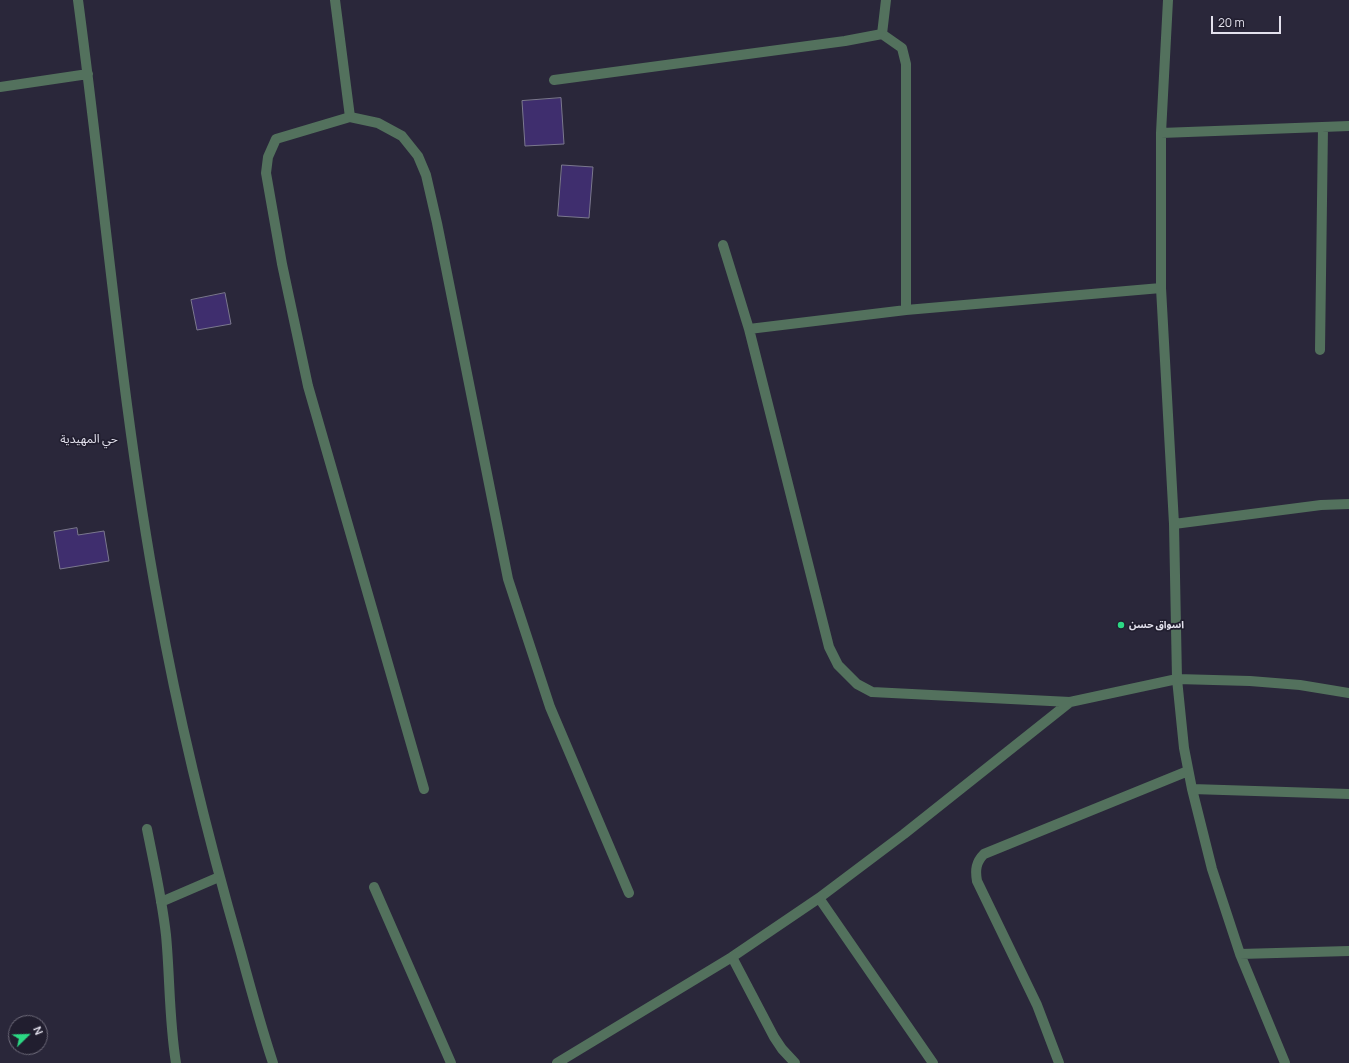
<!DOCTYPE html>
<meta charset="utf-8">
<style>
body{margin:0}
#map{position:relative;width:1349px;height:1063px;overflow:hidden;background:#2a273a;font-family:Manrope,sans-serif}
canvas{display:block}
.north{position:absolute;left:8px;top:1015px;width:40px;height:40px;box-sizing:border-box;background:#211e2f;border:1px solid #6f6c7b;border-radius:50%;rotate:67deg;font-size:11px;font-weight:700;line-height:16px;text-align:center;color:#e3e1ed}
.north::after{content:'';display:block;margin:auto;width:14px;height:18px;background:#2cd884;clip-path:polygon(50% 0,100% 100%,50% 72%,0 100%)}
.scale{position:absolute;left:1211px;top:16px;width:70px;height:18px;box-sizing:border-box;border:2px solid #e3e1ed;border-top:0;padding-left:5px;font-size:12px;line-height:14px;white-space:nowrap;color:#e3e1ed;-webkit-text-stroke:3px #211e2f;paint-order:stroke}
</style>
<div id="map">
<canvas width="1349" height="1063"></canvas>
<div class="north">N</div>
<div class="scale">20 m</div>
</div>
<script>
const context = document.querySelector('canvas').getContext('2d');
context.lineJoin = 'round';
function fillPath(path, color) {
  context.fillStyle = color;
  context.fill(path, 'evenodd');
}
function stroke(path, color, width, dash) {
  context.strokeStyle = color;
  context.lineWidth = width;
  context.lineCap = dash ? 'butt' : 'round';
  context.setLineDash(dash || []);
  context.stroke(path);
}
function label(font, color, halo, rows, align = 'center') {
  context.font = font + ' Manrope,"Noto Sans Arabic",sans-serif';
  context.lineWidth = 3.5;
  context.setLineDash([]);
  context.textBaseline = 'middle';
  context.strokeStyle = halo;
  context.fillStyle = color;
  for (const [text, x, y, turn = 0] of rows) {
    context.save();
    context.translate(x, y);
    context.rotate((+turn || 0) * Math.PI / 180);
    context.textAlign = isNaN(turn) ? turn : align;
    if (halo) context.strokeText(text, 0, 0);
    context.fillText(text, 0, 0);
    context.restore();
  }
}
const building = new Path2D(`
 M 561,98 L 564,144 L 525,146 L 522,101 Z
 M 562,165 L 593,167 L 589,218 L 558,216 Z
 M 225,293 L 231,324 L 197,330 L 191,300 Z
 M 77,528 L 78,535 L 104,531 L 109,561 L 60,569 L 54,532 Z`);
const street = new Path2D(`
 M 78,0 C 105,201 121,404 158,604 C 179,722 208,838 241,953 C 251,990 261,1027 273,1063
 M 335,0 L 350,117
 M 1168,0 L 1161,133 L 1161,288 L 1174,524 L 1177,679 L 1184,748 L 1192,789 L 1212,869 L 1240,954 L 1285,1063
 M 882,34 L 886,0
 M 554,80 L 845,41 L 882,34 L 902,48 L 906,64 L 906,310
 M 0,87 L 88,74
 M 1161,133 L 1349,126
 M 723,245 L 749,329 L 829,647 L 838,665 L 857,684 L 872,692 L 1070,702
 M 749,329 L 906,310 L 1161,288
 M 1320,350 L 1323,127
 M 1174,524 L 1321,505 L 1349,504
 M 424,789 L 308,386 L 282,264 L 266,173 L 268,157 L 276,139 L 350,117 L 378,123 L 402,136 L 418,156 L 426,175 L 437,223 L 508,579 L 550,707 L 629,893
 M 1192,789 L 1349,794
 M 147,829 C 154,864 162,899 166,935 C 170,977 169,1020 176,1063
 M 374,887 L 451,1063
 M 819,898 L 933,1063
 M 161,902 L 219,877
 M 1240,954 L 1349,951
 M 732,957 L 774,1037 L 782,1049 L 795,1063
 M 557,1063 L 732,957 L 819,898 L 904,834 L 1070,702 L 1177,679 L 1250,681 L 1300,685 L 1349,693
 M 1059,1063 L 1037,1005 L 977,881 C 975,870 976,862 984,854 L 1188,771`);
const markers = [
 [1121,625,4,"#2cd884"]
];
const poiNames = [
 ["اسواق حسن",1129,625]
];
const quarterNames = [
 ["حي المهيدية",89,440]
];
fillPath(building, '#3f2e6e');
stroke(building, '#7b788e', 1);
stroke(street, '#53715d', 10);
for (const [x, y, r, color] of markers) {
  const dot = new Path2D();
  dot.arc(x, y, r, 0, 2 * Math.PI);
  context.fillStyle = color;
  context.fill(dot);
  stroke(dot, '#211e2f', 1.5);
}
label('bold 10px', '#e3e1ed', '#211e2f', poiNames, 'left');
label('12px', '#e3e1ed', '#211e2f', quarterNames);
</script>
